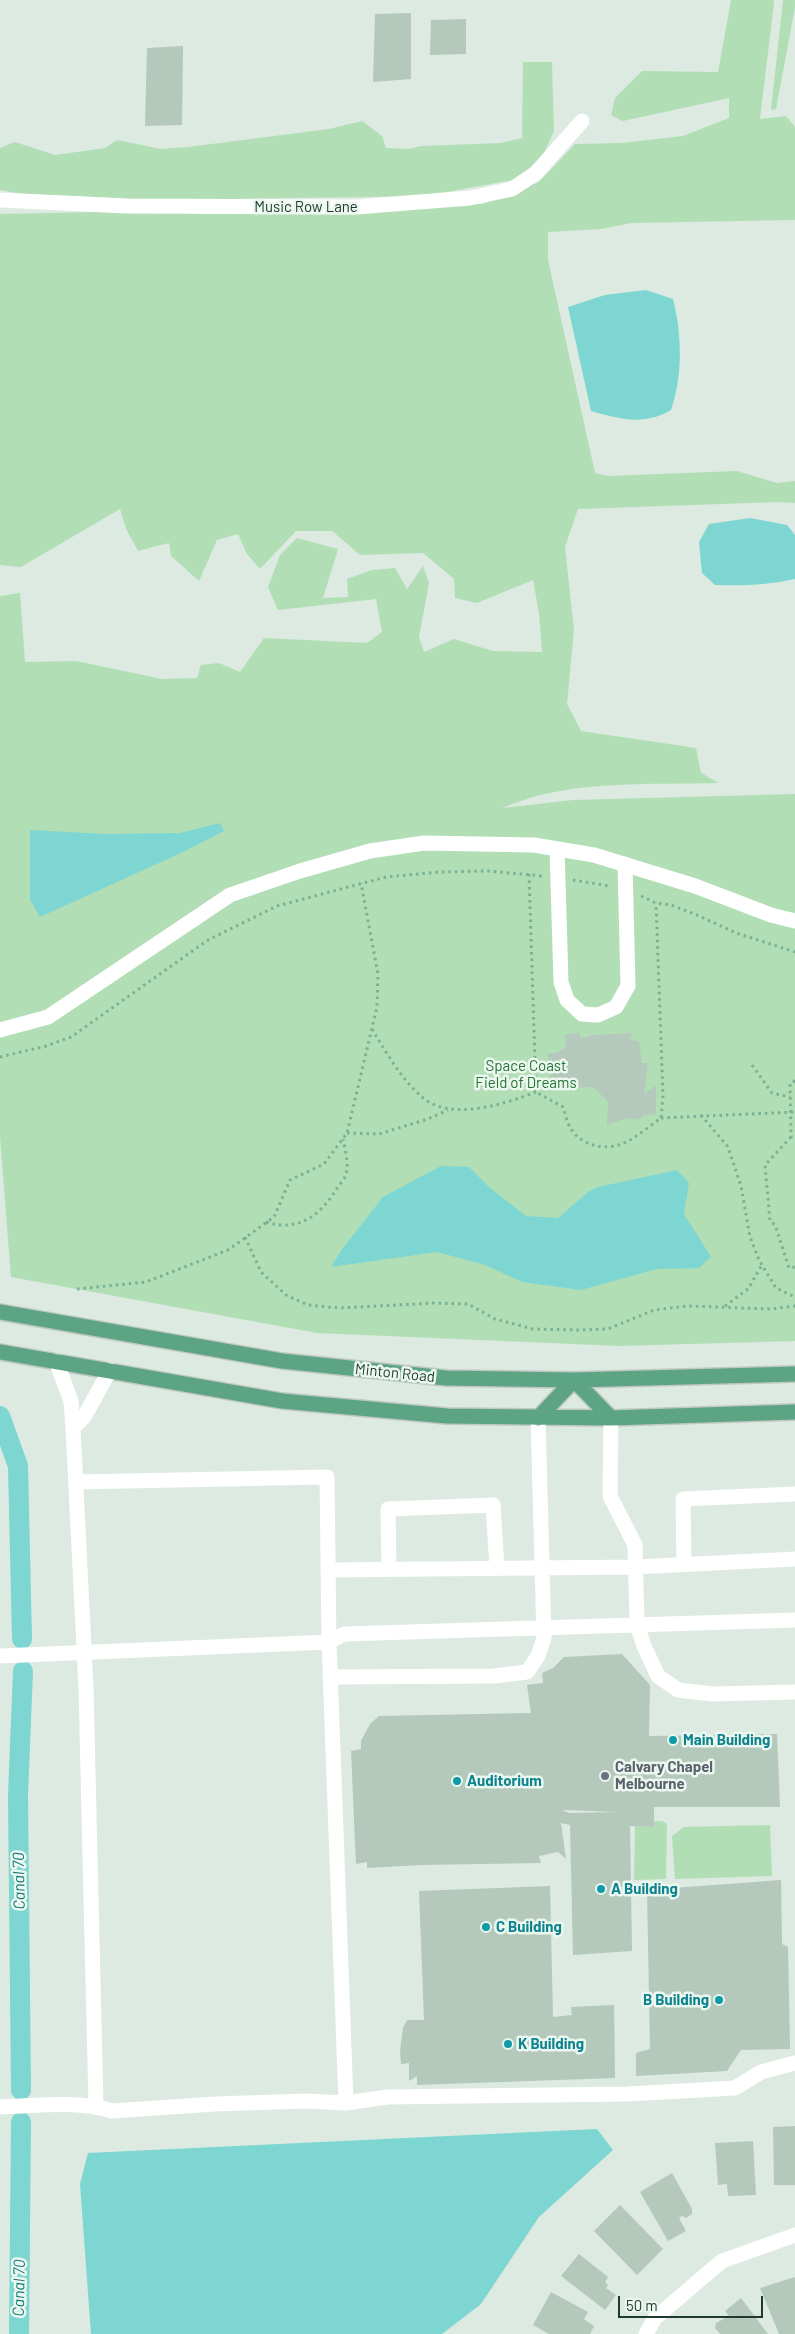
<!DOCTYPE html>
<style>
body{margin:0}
#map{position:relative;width:795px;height:2334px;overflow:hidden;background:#dceae1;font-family:Barlow,sans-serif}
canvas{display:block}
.scale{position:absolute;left:618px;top:2296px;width:145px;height:22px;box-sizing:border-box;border:2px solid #1d3a2c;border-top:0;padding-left:6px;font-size:15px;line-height:18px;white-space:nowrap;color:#1d3a2c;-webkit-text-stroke:4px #ecf7ef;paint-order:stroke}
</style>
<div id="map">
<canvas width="795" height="2334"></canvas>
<div class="scale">50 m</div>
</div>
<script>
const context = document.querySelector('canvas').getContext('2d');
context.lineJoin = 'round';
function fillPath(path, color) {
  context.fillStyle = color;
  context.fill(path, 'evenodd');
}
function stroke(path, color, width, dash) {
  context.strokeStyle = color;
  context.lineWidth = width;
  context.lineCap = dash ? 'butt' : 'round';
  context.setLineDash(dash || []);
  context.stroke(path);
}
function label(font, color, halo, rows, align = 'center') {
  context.font = font + ' Barlow,sans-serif';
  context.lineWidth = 5;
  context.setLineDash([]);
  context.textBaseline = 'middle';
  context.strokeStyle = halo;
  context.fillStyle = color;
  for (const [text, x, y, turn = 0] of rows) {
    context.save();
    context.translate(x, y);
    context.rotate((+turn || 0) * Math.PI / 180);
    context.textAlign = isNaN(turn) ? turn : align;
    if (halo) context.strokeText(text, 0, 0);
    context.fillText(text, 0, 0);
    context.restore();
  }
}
const green = new Path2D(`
 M 731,0 L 773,0 L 774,3 L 760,119 L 786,116 L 795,127 L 795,220 L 632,223 L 601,229 L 548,232 L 548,260 L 595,473 L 608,476 L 737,471 L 777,483 L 795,481 L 795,503 L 779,502 L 578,509 L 565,547 L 574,630 L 567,704 L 581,731 L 696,748 L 701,773 L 719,783 C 650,785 566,779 503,808 L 573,800 L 795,794 L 795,1341 L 619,1346 L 317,1333 L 11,1277 L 0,1137 L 0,596 L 20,593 L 25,662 L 76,661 L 162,679 L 197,678 L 201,665 L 219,663 L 240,672 L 264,638 L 367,643 L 382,632 L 376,599 L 278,610 L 268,587 L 280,555 L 297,538 L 338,549 L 323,598 L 348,597 L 347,579 L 372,570 L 395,568 L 407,589 L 423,566 L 429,583 L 419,637 L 424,652 L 454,639 L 493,651 L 542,652 L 539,613 L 533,580 L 477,603 L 455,598 L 454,579 L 423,553 L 360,555 L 332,531 L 296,531 L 260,569 L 247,554 L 238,534 L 217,540 L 199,581 L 171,556 L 169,543 L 138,551 L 126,529 L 120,509 L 21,567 L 0,565 L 0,214 L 483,204 L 539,182 L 575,144 L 621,143 L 683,136 L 729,118 L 729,98 L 623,121 L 611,115 L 615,98 L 642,71 L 718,72 Z
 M 783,0 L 795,0 L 795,7 L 776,109 L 771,110 Z
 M 523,62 L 552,62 L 554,131 L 543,155 L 518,179 L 425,196 L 162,200 L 22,194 L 0,190 L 0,148 L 15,142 L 55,155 L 105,148 L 117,140 L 161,149 L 188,147 L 329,129 L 362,121 L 382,136 L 386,148 L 409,149 L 421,146 L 501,143 L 522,138 Z
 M 654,1821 L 662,1821 L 667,1824 L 666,1879 L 634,1880 L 635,1826 L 654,1827 Z
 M 770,1825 L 772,1876 L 675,1879 L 672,1836 L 684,1827 Z`);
const water = new Path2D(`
 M 646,290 L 673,299 C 682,335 683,375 671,410 C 643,426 621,419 591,411 L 568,307 L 605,295 Z
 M 750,518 L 787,525 L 795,535 L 795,579 C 768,585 742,586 715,585 L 702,573 L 699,542 L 709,524 Z
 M 220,823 L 224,831 L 183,852 L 40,917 L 30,900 L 30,830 L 106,834 L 180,833 Z
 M 441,1166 L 469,1167 L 490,1188 L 526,1216 L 558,1218 L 588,1192 L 598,1187 L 677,1170 L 689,1183 L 684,1214 L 711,1257 L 699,1268 L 657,1269 L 581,1290 L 522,1282 L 485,1265 L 437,1252 L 331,1267 L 343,1248 L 383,1197 Z
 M 597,2129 L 613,2150 L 539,2217 L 481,2304 L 442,2334 L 91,2334 L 80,2184 L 88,2153 Z`);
const canal = new Path2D(`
 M 0,1416 L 18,1466 L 22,1639
 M 21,2090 L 18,1795 L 23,1671
 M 19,2334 L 21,2122`);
const building = new Path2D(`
 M 411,13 L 411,79 L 373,82 L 375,14 Z
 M 466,19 L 466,54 L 430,55 L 431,20 Z
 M 183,46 L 182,125 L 145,126 L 147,48 Z
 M 579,1033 L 581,1038 L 596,1035 L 633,1033 L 630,1039 L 639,1042 L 642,1063 L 648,1063 L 644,1093 L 656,1086 L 656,1114 L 644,1115 L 639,1120 L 627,1118 L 607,1125 L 608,1101 L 593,1087 L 551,1089 L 548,1053 L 557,1053 L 566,1047 L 565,1035 Z
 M 622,1654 L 650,1685 L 649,1736 L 777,1734 L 780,1807 L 654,1807 L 654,1827 L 630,1826 L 632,1951 L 573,1955 L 570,1825 L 561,1823 L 566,1859 L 558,1852 L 539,1856 L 541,1863 L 421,1865 L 367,1868 L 367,1862 L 356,1864 L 351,1751 L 361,1749 L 361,1741 L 370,1724 L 379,1716 L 531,1713 L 527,1685 L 543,1683 L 542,1673 L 553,1668 L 564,1657 ZM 562,1810 L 618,1812 L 569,1813 Z
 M 781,1880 L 782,1944 L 788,1947 L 790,2049 L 741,2050 L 727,2071 L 636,2076 L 636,2053 L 650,2049 L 647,1890 Z
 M 550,1886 L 553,2017 L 572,2015 L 571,2007 L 614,2005 L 615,2078 L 417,2085 L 417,2076 L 409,2081 L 409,2063 L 401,2064 L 400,2051 L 403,2028 L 407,2020 L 424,2020 L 419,1891 Z
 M 795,2126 L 795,2185 L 774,2185 L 773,2127 Z
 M 753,2141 L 756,2195 L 728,2196 L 727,2184 L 718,2185 L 715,2143 Z
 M 672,2173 L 692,2209 L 692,2214 L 686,2218 L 682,2216 L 679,2218 L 686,2231 L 668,2241 L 640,2192 Z
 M 620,2205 L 663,2249 L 637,2275 L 594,2231 Z
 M 579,2254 L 608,2277 L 605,2282 L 608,2285 L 606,2288 L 616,2295 L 605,2310 L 561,2276 Z
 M 795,2277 L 795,2334 L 779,2334 L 760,2288 Z
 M 551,2292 L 588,2312 L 584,2319 L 594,2326 L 590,2334 L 549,2334 L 533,2325 Z
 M 741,2298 L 768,2334 L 720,2334 L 715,2328 L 716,2323 L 729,2316 L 725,2311 Z`);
const path = new Path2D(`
 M 529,874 L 536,1092 L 563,1107 C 565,1113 567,1123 571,1129 C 582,1146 607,1152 626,1142 C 638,1136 650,1126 661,1118 L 663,1096 L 656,903
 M 573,880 L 609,886
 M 641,896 L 656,903 L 671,905 L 697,915 L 736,933 L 795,952
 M 372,1029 C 386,1052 401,1079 422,1097 C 450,1122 505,1104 536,1092
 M 0,1057 L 46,1046 L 71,1037 L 208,940 L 277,906 L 386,877 L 439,872 L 489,871 L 542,876
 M 752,1065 L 772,1093 L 790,1097
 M 795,1081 L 790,1083 L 791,1137 L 795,1137
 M 701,1115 L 728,1147 L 741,1186 L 750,1237 L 759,1260 L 776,1288 L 795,1297
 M 661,1118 L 795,1112
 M 347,1133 L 379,1134 L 428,1119 L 448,1110
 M 791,1137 L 765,1165 L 770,1221 L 775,1225 L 789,1268 L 795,1267
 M 266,1222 C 299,1232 319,1216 336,1190 C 339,1185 345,1179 346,1174 C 349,1163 345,1149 343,1139
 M 245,1237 L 261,1272 L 286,1295 L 308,1305 L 340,1308 L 434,1303 L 468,1304 L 495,1319 L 533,1329 L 579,1330 L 608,1329 L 654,1310 L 688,1306 L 771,1309 L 795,1306
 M 77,1289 L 146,1282 L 228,1250 L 274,1217 L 290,1180 L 324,1164 L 347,1133 L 377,1007 L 378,974 L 361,883
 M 725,1306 L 748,1289 L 762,1265`);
const minor = new Path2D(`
 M 0,200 L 126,206 L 356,207 L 470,198 L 512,189 L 536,173 L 582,121
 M 557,849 L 561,982 L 567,1000 L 582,1014 L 598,1015 L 616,1007 L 628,986 L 625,864
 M 0,1030 L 48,1017 L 230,895 L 300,871 L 370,851 L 424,843 L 534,845 L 594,855 L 695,886 L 771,915 L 795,921
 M 56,1361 L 71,1401 L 73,1428 L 86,1688 L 96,2106
 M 611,1418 L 610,1496 L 635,1545 L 637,1624 L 644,1646 L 658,1676 L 678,1690 L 712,1694 L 795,1692
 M 73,1428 L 84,1417 L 110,1370
 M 76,1482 L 327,1477 L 329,1642 L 346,2103
 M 684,1564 L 683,1499 L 795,1494
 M 389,1569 L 388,1509 L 493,1505 L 497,1568
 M 328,1570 L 635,1567 L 795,1559
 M 0,1656 L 329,1642 L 344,1634 L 795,1620
 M 331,1677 L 494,1676 L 527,1672 L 538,1656 L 544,1638 L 538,1418
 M 0,2107 C 37,2106 76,2100 112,2111 L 215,2104 L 306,2101 L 346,2103 L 387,2097 L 628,2094 L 735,2088 L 761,2072 L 795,2063
 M 646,2334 L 655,2318 L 722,2261 L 795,2235`);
const major = new Path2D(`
 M 0,1312 L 282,1361 L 446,1378 L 574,1380 L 795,1374
 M 0,1352 L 282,1401 L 447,1416 L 611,1418 L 795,1412
 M 574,1380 L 611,1418
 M 538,1418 L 574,1380`);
const markers = [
 [673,1740,5,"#0f9aa8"],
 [605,1776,5,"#6b7280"],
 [457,1781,5,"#0f9aa8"],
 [601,1889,5,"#0f9aa8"],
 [486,1927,5,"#0f9aa8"],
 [719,2000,5,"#0f9aa8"],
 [508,2044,5,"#0f9aa8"]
];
const streetNames = [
 ["Music Row Lane",306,207],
 ["Minton Road",395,1373,6]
];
const parkNames = [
 ["Space Coast",526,1066],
 ["Field of Dreams",526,1083]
];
const cultureNames = [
 ["Main Building",683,1740],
 ["Auditorium",467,1781],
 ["A Building",611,1889],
 ["C Building",496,1927],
 ["B Building",709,2000,"right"],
 ["K Building",518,2044]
];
const worshipNames = [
 ["Calvary Chapel",615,1767],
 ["Melbourne",615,1784]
];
const waterNames = [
 ["Canal 70",19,1881,-91],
 ["Canal 70",19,2288,-89]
];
fillPath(green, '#b2deb5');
fillPath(water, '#7dd6d1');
stroke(canal, '#7dd6d1', 20);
fillPath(building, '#b4c8bc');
stroke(major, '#c0c8c4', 18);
stroke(path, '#79b194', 3, [2.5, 4]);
stroke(minor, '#fff', 15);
stroke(major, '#5ca483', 15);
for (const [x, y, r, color] of markers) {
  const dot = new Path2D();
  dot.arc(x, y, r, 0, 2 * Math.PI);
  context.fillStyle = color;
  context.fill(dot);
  stroke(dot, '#ecf7ef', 2);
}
label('15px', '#1d3a2c', '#ecf7ef', streetNames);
label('15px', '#237532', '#ecf7ef', parkNames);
label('bold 15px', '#0d838f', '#ecf7ef', cultureNames, 'left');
label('bold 15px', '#5b616d', '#ecf7ef', worshipNames, 'left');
label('italic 16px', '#127b77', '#ecf7ef', waterNames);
</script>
